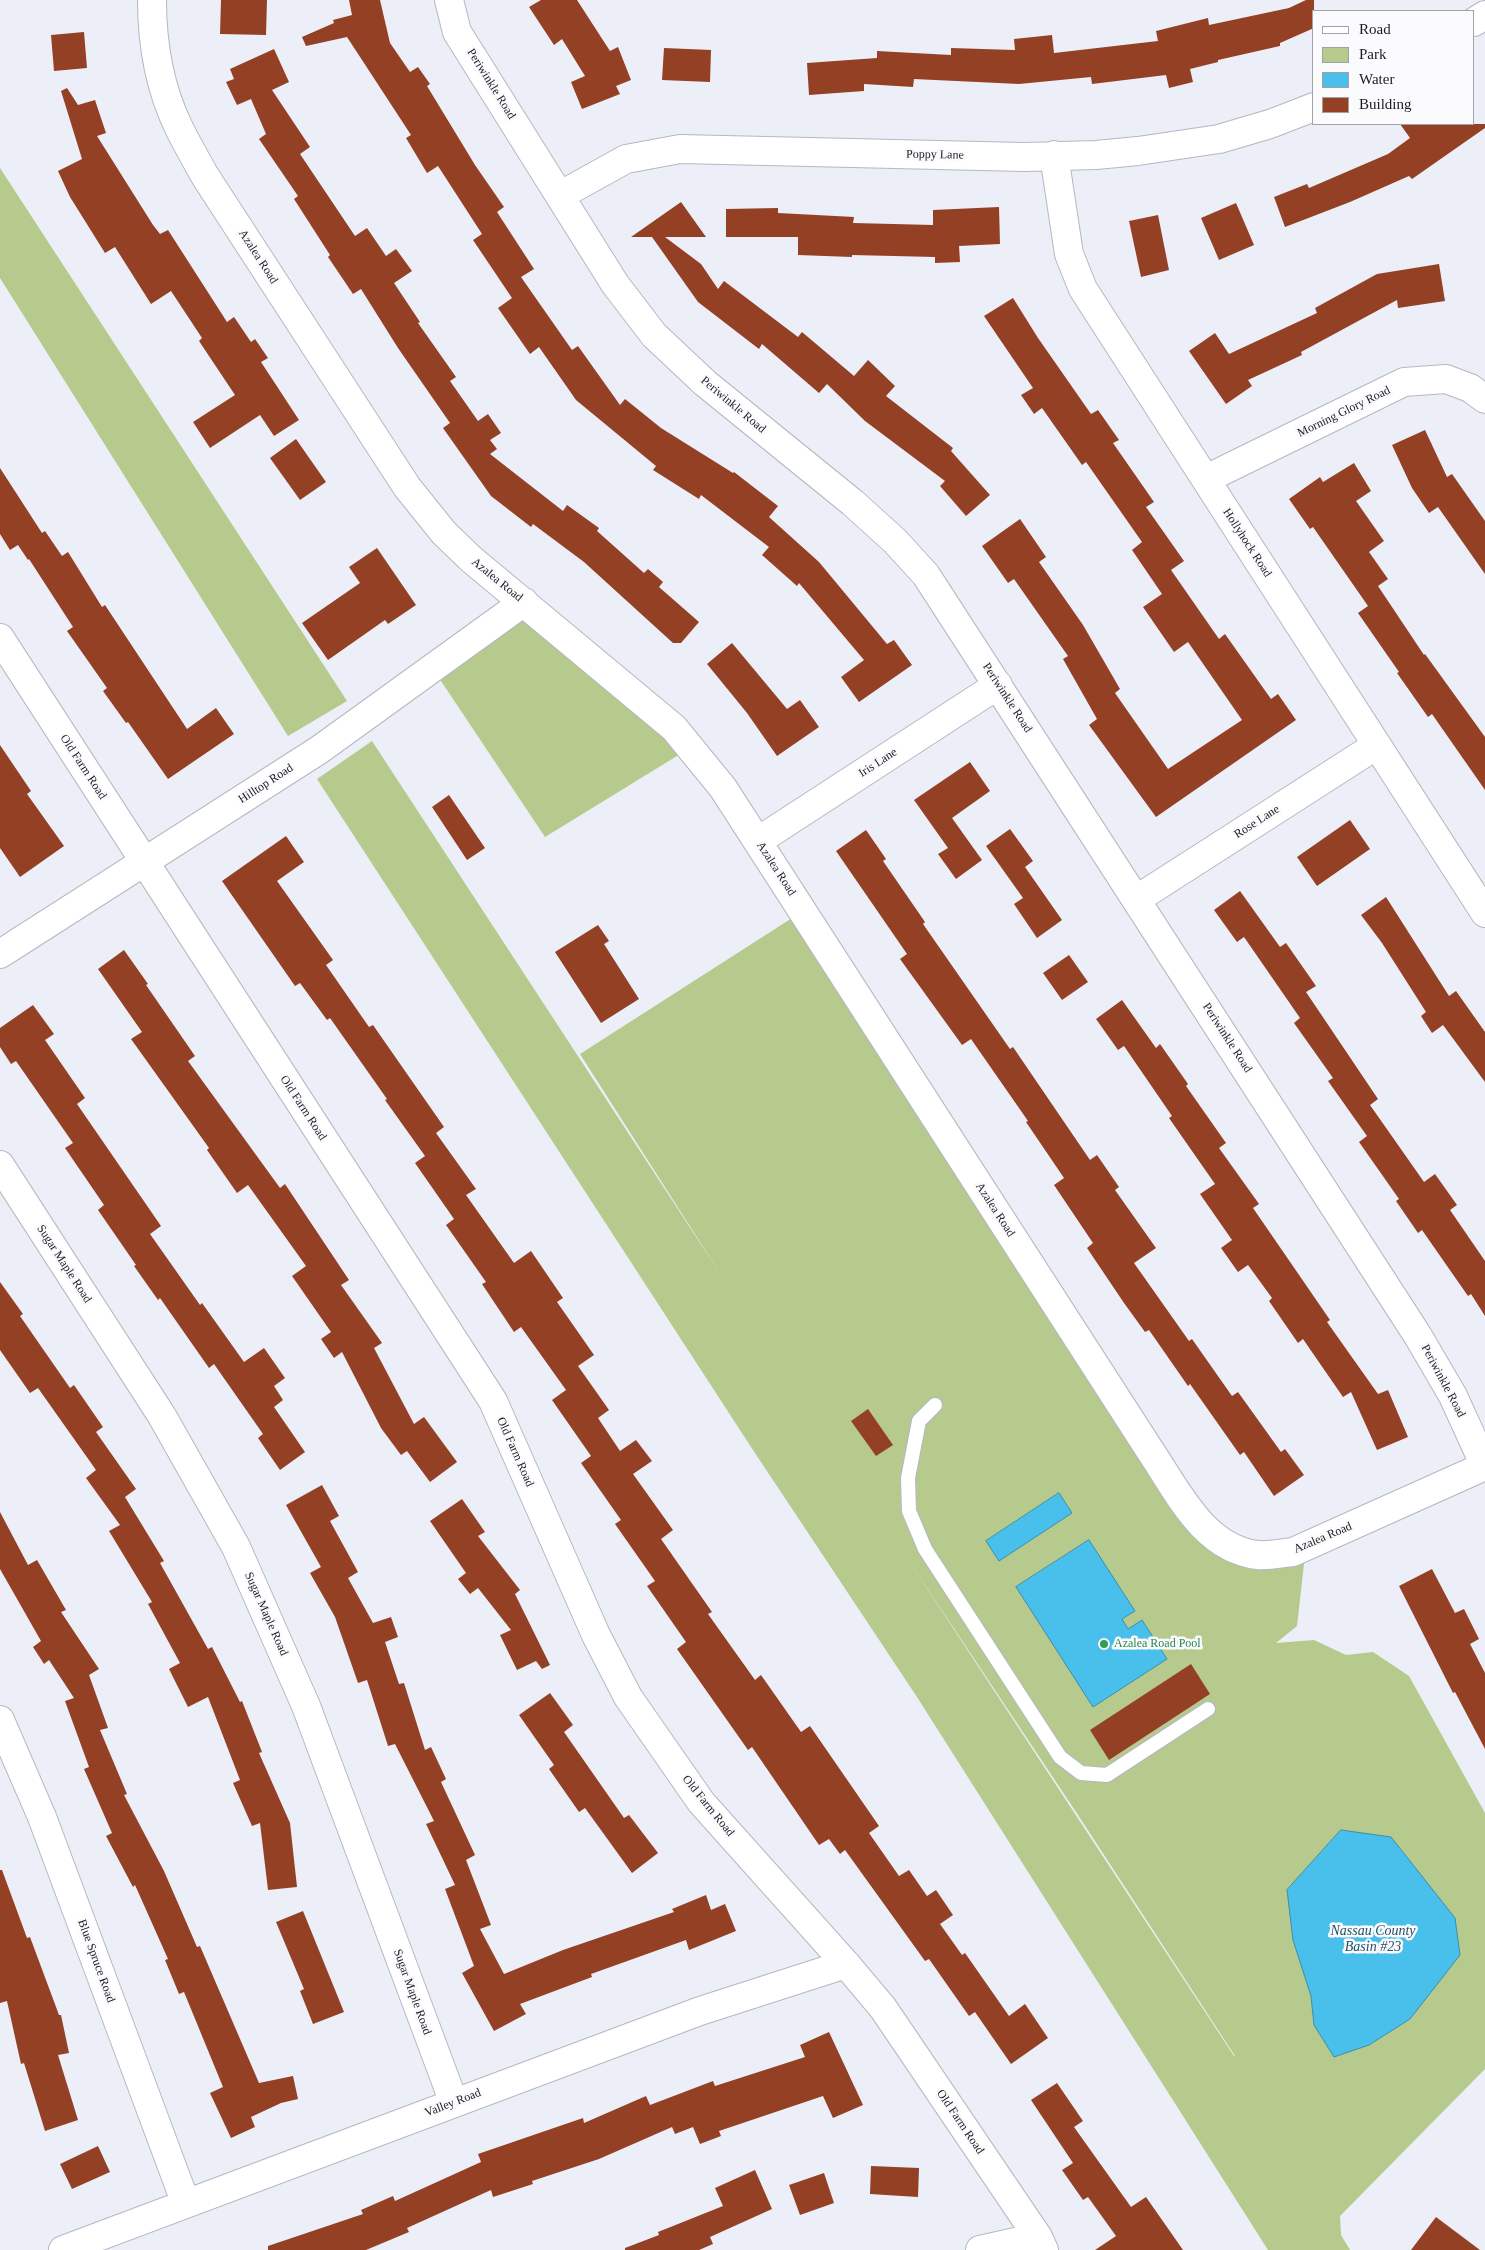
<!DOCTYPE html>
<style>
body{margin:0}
#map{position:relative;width:1485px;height:2250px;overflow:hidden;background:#eceef8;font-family:"Times New Roman",serif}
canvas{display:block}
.legend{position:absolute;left:1312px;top:10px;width:162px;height:115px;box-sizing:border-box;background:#fbfbfe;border:1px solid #a1a2a5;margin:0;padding:6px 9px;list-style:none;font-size:15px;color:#1b1c20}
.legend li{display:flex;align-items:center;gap:10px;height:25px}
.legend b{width:25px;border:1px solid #a1a2a5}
</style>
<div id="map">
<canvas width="1485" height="2250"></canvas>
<ul class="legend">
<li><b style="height:6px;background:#fff"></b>Road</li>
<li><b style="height:14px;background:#b5ca8c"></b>Park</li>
<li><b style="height:14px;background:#49bfeb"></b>Water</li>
<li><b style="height:14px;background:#944025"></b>Building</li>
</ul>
</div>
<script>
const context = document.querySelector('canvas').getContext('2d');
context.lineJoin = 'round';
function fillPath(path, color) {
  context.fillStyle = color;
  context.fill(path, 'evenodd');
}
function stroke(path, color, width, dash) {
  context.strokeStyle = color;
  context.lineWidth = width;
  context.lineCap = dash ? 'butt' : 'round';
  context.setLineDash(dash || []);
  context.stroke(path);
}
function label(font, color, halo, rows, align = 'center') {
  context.font = font + ' "Times New Roman",serif';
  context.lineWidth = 5;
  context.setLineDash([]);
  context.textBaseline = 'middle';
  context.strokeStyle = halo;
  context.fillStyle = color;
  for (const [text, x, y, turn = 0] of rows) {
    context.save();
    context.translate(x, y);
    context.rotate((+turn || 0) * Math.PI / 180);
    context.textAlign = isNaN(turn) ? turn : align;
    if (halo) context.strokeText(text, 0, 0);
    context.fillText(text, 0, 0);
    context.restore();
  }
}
const green = new Path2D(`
 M 0,168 L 347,701 L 288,736 L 0,278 Z
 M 524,602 L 690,748 L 545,837 L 433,669 Z
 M 372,741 L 721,1275 L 580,1054 L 803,911 L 1223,1544 L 1306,1546 L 1297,1626 L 1276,1643 L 1314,1640 L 1346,1655 L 1373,1652 L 1409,1676 L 1485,1813 L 1485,2069 L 1340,2216 L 1341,2235 L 1350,2250 L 1268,2250 L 917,1697 L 753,1450 L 317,779 ZM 905,1555 L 1078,1815 L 1235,2056 L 1234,2056 Z`);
const water = new Path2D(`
 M 1059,1493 L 1072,1513 L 999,1561 L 986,1541 Z
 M 1089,1540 L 1135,1611 L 1122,1619 L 1128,1629 L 1142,1620 L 1167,1659 L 1093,1707 L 1016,1587 Z
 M 1341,1830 L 1391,1837 L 1455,1918 L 1460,1955 L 1410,2019 L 1369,2045 L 1334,2057 L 1314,2025 L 1311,1996 L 1293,1940 L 1287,1890 Z`);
const building = new Path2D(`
 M 221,0 L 267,0 L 266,35 L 220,34 Z
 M 349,0 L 380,0 L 390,43 L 410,72 L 418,67 L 430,84 L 427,86 L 475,165 L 504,207 L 497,212 L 534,269 L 521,277 L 572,350 L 578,346 L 620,405 L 625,399 L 661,428 L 733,473 L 734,472 L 778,506 L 769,517 L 819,562 L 887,644 L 894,640 L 912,665 L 859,702 L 841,677 L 864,660 L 799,583 L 797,586 L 762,555 L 769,547 L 701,495 L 699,499 L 653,470 L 656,466 L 576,400 L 539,347 L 530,354 L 498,308 L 512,298 L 473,240 L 482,234 L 438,166 L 427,173 L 406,138 L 411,135 L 347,37 L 306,46 L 302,37 L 334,23 L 333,20 L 352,15 Z
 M 541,0 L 577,0 L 610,51 L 618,47 L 631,80 L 616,86 L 620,94 L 582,109 L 571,82 L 585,76 L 562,39 L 554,45 L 529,7 Z
 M 1306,0 L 1314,0 L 1314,28 L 1280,43 L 1280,46 L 1218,60 L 1218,62 L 1190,69 L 1193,82 L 1169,88 L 1166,75 L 1092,84 L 1091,77 L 1019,84 L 914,79 L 913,87 L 864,84 L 864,91 L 809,95 L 807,63 L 877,58 L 877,51 L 951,55 L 951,48 L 1015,50 L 1014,39 L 1052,35 L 1054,53 L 1158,41 L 1156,31 L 1208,18 L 1209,25 L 1289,8 Z
 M 84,32 L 87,68 L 54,71 L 51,35 Z
 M 664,48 L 711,50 L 710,82 L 662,80 Z
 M 274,49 L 289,82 L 272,90 L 310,147 L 300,154 L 355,236 L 367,228 L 386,256 L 396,249 L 412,271 L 394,283 L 420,322 L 418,323 L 456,377 L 450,381 L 478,421 L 488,414 L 501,433 L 490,440 L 497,449 L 490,454 L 563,511 L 567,505 L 599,528 L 597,531 L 644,573 L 648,569 L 663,582 L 659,587 L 699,622 L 681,643 L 673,643 L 584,562 L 533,524 L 531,527 L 491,496 L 443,428 L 450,423 L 398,348 L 361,289 L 353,294 L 328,257 L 330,255 L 294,199 L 298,196 L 259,139 L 266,134 L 251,99 L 237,105 L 226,82 L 234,79 L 230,69 Z
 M 67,88 L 78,105 L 95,100 L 106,133 L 97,136 L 153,225 L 160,234 L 168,230 L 227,322 L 234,317 L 251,342 L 255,339 L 268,358 L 261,362 L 299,420 L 274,436 L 260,415 L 210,448 L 193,422 L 235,395 L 199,341 L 202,338 L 171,291 L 151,304 L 115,247 L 105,253 L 70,197 L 58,171 L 82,159 L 61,91 Z
 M 1400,124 L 1485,124 L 1485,128 L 1412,179 L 1409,176 L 1350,202 L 1285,227 L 1274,197 L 1307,184 L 1309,188 L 1388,154 L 1410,138 Z
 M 681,202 L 706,237 L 665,237 L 701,264 L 718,289 L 724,281 L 798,337 L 802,332 L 854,376 L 868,360 L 895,386 L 886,396 L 953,448 L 951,451 L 990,495 L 966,516 L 940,486 L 945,481 L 865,421 L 827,384 L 819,393 L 762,344 L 759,349 L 698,302 L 652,237 L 631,237 Z
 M 1236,203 L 1254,245 L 1219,260 L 1201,218 Z
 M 999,207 L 1000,244 L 959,246 L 960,262 L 935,263 L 935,257 L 852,255 L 852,257 L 798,255 L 798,237 L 726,237 L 726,209 L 778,208 L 778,213 L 854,217 L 853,223 L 933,225 L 933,210 Z
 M 1158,215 L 1169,270 L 1141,277 L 1129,221 Z
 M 1439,264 L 1445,301 L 1398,308 L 1397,300 L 1301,352 L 1302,355 L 1248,380 L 1252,386 L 1226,404 L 1189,351 L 1215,333 L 1229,354 L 1317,313 L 1315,308 L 1377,274 Z
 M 1013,298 L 1038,338 L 1091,414 L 1098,410 L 1119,440 L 1113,443 L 1154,502 L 1146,507 L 1184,561 L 1171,570 L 1219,639 L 1225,634 L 1271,699 L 1278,694 L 1296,720 L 1156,817 L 1089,725 L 1097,719 L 1063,659 L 1068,656 L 1014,579 L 1008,583 L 982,546 L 1020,519 L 1046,557 L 1039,562 L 1083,625 L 1120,689 L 1115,693 L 1168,769 L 1242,720 L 1188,642 L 1174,652 L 1143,607 L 1162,594 L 1132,550 L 1142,542 L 1086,462 L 1082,465 L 1042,408 L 1034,414 L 1021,395 L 1033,388 L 984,316 Z
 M 1425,430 L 1447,477 L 1452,474 L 1485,521 L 1485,574 L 1438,507 L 1429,513 L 1412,488 L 1392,445 Z
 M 296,439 L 326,482 L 300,500 L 270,458 Z
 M 1354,463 L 1371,491 L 1356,501 L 1384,541 L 1369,552 L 1388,579 L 1378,586 L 1424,655 L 1425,654 L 1485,737 L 1485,790 L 1432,714 L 1428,717 L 1397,673 L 1399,672 L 1358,613 L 1368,606 L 1313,527 L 1310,529 L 1289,499 L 1320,477 L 1323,482 Z
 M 0,468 L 42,533 L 45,531 L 62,556 L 68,552 L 102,607 L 105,605 L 187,729 L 216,708 L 234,734 L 168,779 L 128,722 L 126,723 L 103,691 L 107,688 L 67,631 L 73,627 L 29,559 L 28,560 L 18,545 L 10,550 L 0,534 Z
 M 377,548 L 416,605 L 388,624 L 385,620 L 328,660 L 302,623 L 360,583 L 349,567 Z
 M 732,643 L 787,709 L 800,700 L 819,727 L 777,756 L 747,713 L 707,664 Z
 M 0,745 L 31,791 L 27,794 L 64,846 L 20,877 L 0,848 Z
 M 970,762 L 990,791 L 952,818 L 982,860 L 956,879 L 938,854 L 948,848 L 914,800 Z
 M 449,795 L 485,848 L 467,860 L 432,807 Z
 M 1350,820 L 1370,849 L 1317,886 L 1297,857 Z
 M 1010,829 L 1033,861 L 1025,867 L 1062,920 L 1037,938 L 1014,904 L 1023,898 L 986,846 Z
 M 866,830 L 886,859 L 883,861 L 925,922 L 923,924 L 1010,1049 L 1013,1047 L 1090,1160 L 1097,1155 L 1119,1187 L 1115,1190 L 1156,1248 L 1134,1263 L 1189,1341 L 1192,1339 L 1232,1396 L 1238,1392 L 1281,1452 L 1285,1449 L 1304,1475 L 1274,1496 L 1244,1452 L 1240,1455 L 1190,1384 L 1188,1386 L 1149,1330 L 1145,1332 L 1124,1303 L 1087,1248 L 1093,1243 L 1054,1185 L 1064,1178 L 1026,1122 L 1028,1121 L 971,1039 L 962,1045 L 900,959 L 907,954 L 836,851 Z
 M 286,836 L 304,862 L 277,881 L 333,960 L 326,965 L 369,1027 L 373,1025 L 444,1127 L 436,1133 L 476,1189 L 466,1195 L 514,1263 L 531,1251 L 563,1298 L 557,1302 L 594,1355 L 578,1366 L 609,1410 L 598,1418 L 620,1451 L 636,1440 L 652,1461 L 633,1474 L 673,1530 L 661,1539 L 712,1612 L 708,1614 L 755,1680 L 761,1675 L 801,1732 L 810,1726 L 879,1826 L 869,1833 L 899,1876 L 909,1870 L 927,1896 L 936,1890 L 953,1915 L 940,1924 L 962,1955 L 965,1953 L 1009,2016 L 1025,2004 L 1048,2038 L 1011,2064 L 975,2012 L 969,2016 L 929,1959 L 925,1961 L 845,1850 L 840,1854 L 829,1839 L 819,1845 L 752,1747 L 748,1750 L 677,1649 L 686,1642 L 647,1586 L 655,1581 L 615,1524 L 621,1520 L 581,1463 L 591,1456 L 552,1400 L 566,1390 L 521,1327 L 514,1332 L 482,1284 L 486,1282 L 446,1225 L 454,1219 L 415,1163 L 425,1156 L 385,1100 L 387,1099 L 330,1018 L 327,1020 L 300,983 L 295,986 L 222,881 Z
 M 1240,891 L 1280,947 L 1286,943 L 1316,986 L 1306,992 L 1378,1099 L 1370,1105 L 1424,1182 L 1435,1174 L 1457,1205 L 1450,1210 L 1485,1261 L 1485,1316 L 1471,1294 L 1468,1296 L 1422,1230 L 1418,1233 L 1396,1201 L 1399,1199 L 1359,1142 L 1367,1136 L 1328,1081 L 1333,1078 L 1294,1023 L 1300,1018 L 1244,937 L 1237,942 L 1214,910 Z
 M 1386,897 L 1449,996 L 1456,991 L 1485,1032 L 1485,1082 L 1443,1025 L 1432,1033 L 1421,1016 L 1426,1012 L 1382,943 L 1361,915 Z
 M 598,925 L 609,941 L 604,944 L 639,999 L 601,1023 L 555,952 Z
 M 124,950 L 148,984 L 146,985 L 195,1056 L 188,1061 L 280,1188 L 285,1184 L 349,1280 L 341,1285 L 382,1343 L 374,1348 L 414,1424 L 424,1417 L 457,1462 L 430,1482 L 407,1451 L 401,1455 L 381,1428 L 342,1352 L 334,1358 L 321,1339 L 331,1332 L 292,1276 L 306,1266 L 248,1185 L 237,1193 L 207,1150 L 209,1148 L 131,1039 L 142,1032 L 98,969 Z
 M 1069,955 L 1088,982 L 1062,1000 L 1043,973 Z
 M 1122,1000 L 1156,1048 L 1160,1044 L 1188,1084 L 1186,1086 L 1226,1143 L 1219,1148 L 1259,1204 L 1253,1208 L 1330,1320 L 1327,1322 L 1378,1394 L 1388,1390 L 1408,1437 L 1377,1450 L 1351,1392 L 1343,1397 L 1303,1339 L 1298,1343 L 1269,1301 L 1272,1298 L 1248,1265 L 1238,1272 L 1221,1248 L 1232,1240 L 1200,1194 L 1215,1184 L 1169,1118 L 1172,1116 L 1124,1046 L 1118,1050 L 1096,1019 Z
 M 33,1005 L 54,1034 L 45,1040 L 85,1098 L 77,1104 L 161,1226 L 150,1234 L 200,1305 L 202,1303 L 244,1362 L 264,1348 L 285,1378 L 274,1386 L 283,1400 L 274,1407 L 305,1452 L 280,1470 L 258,1438 L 263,1434 L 214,1364 L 209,1368 L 160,1298 L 158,1300 L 134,1266 L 136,1265 L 98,1210 L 104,1205 L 65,1148 L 73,1143 L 16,1061 L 11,1064 L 0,1047 L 0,1028 Z
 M 0,1282 L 23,1314 L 20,1316 L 70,1388 L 74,1385 L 103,1427 L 96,1432 L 136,1489 L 125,1497 L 164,1561 L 160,1563 L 208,1649 L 212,1647 L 240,1702 L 242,1701 L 262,1752 L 259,1753 L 290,1823 L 297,1887 L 268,1890 L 260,1823 L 252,1826 L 233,1783 L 240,1780 L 208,1697 L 188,1707 L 169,1669 L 180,1663 L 148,1604 L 152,1602 L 109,1531 L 120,1525 L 86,1478 L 96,1470 L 38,1388 L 30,1393 L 0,1350 Z
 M 868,1409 L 893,1445 L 876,1456 L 851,1421 Z
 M 322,1485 L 339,1516 L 330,1521 L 358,1572 L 348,1578 L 373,1623 L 391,1617 L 398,1637 L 385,1642 L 399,1684 L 404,1683 L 425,1750 L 431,1747 L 446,1779 L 441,1782 L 475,1855 L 466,1860 L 491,1925 L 480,1929 L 504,1974 L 563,1950 L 674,1912 L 672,1909 L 706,1895 L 711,1910 L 725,1904 L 736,1931 L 689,1950 L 686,1940 L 591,1974 L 592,1977 L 520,2004 L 526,2014 L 494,2031 L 462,1973 L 474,1966 L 445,1889 L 455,1885 L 426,1824 L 434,1821 L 395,1744 L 388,1746 L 367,1680 L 358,1683 L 335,1617 L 310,1573 L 321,1567 L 286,1505 Z
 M 462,1499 L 485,1532 L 478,1536 L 520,1590 L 515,1594 L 550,1665 L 542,1669 L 536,1661 L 517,1670 L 500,1635 L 511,1630 L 478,1588 L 470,1594 L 458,1579 L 466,1573 L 430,1521 Z
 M 0,1512 L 28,1565 L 37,1560 L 66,1610 L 61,1612 L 99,1669 L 89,1675 L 108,1728 L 100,1730 L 127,1794 L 124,1795 L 164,1871 L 197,1947 L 200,1946 L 259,2083 L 293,2076 L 298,2099 L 281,2103 L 251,2117 L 255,2127 L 231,2138 L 210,2093 L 223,2087 L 184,1992 L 179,1994 L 165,1960 L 168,1959 L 135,1885 L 133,1887 L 106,1836 L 112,1833 L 84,1769 L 89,1767 L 65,1701 L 74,1698 L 49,1660 L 44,1664 L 33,1647 L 41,1641 L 0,1569 Z
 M 1432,1569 L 1455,1613 L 1464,1609 L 1479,1639 L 1470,1644 L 1485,1673 L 1485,1749 L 1455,1692 L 1453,1693 L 1399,1586 Z
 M 1191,1664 L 1210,1694 L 1109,1760 L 1090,1730 Z
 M 550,1693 L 573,1725 L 564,1732 L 624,1818 L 629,1815 L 658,1853 L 632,1873 L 585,1808 L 579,1812 L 549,1769 L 554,1765 L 519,1715 Z
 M 0,1870 L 2,1870 L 27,1938 L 30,1937 L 59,2015 L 61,2015 L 69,2053 L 58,2055 L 78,2120 L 45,2131 L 24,2063 L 21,2064 L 7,2001 L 0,2003 Z
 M 303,1911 L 344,2012 L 313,2024 L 300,1991 L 304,1989 L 276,1922 Z
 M 829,2032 L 863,2105 L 833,2118 L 823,2096 L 719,2131 L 721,2136 L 700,2144 L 693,2127 L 675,2134 L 672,2127 L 599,2159 L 532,2181 L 533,2184 L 493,2197 L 491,2190 L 407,2228 L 409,2232 L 366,2250 L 268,2250 L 268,2246 L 363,2214 L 361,2210 L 393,2196 L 395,2201 L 481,2162 L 478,2154 L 583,2118 L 584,2123 L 646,2096 L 650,2105 L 713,2081 L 715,2086 L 805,2057 L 800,2045 Z
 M 1057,2083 L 1083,2121 L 1074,2127 L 1131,2207 L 1146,2197 L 1183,2250 L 1095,2250 L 1116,2236 L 1088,2197 L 1083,2200 L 1062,2170 L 1073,2163 L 1031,2100 Z
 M 98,2146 L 110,2172 L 72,2189 L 60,2164 Z
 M 871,2166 L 919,2168 L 918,2197 L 870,2194 Z
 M 755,2170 L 772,2209 L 710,2237 L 713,2244 L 699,2250 L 625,2250 L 625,2248 L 659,2235 L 658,2232 L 723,2206 L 715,2188 Z
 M 824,2173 L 834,2203 L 800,2215 L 789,2185 Z
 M 1436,2217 L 1480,2250 L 1411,2250 Z`);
const service = new Path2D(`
 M 935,1405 L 919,1421 L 908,1478 L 909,1511 L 925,1549 L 1060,1757 L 1081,1773 L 1107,1775 L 1208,1709`);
const minor = new Path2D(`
 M 152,0 C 152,43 160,89 179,128 C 187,144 196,160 205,176 L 407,487 L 444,533 L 471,559 L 674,728 L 723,788 L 1151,1452 C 1178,1492 1204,1549 1258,1555 C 1269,1556 1282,1553 1293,1552 L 1485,1466
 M 449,0 L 457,32 L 615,284 L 654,335 L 705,383 L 853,503 L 895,541 L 926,575 L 1418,1336 L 1453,1396 L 1485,1466
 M 1474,22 L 1485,15
 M 1054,155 L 1069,254 L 1083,289 L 1485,913
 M 561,195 L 626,159 L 680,149 L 1024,157 L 1096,155 L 1138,151 L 1219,139 L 1270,124 L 1314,107
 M 1206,479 L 1404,382 L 1446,379 L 1470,388 L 1485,399
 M 0,638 L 493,1401 L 596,1635 L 628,1697 L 701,1802 L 846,1964 L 883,2008 L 1038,2237 L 1044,2250
 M 758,841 L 998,685
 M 1137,899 L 1377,745
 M 0,954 L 319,750 L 524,602
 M 0,1165 L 162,1416 L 236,1547 L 306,1706 L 454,2103
 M 0,1720 L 42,1817 L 186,2204
 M 63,2250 L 700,2011 L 846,1964
 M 980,2250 L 1038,2237`);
const markers = [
 [1104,1644,5,"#2e9e5b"]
];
const streetNames = [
 ["Periwinkle Road",491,84,58],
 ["Poppy Lane",935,155,1],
 ["Azalea Road",258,257,57],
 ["Periwinkle Road",733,405,40],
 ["Morning Glory Road",1344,412,-26],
 ["Hollyhock Road",1247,543,57],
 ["Azalea Road",497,580,39],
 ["Periwinkle Road",1007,698,57],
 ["Iris Lane",878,763,-33],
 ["Old Farm Road",83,767,57],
 ["Hilltop Road",266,784,-33],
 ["Rose Lane",1257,822,-33],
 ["Azalea Road",776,869,57],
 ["Periwinkle Road",1227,1038,57],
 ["Old Farm Road",303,1108,57],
 ["Azalea Road",995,1210,57],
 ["Sugar Maple Road",64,1264,57],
 ["Periwinkle Road",1443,1381,62],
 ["Old Farm Road",515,1452,66],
 ["Azalea Road",1323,1538,-23],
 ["Sugar Maple Road",266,1614,66],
 ["Old Farm Road",708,1806,51],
 ["Blue Spruce Road",96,1961,70],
 ["Sugar Maple Road",412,1992,70],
 ["Valley Road",453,2103,-21],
 ["Old Farm Road",960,2122,56]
];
const leisureNames = [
 ["Azalea Road Pool",1114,1644]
];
const waterNames = [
 ["Nassau County",1373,1931],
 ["Basin #23",1373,1947]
];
fillPath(green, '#b5ca8c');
fillPath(water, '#49bfeb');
stroke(water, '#3b8eae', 1);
fillPath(building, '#944025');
stroke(service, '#b5b7c2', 16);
stroke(minor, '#b5b7c2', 30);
stroke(service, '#fff', 14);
stroke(minor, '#fff', 28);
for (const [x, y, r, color] of markers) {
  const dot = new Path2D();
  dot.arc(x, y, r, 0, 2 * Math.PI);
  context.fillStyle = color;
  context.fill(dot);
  stroke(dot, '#fbfbfe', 2);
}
label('12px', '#1b1c20', '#fbfbfe', streetNames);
label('12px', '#27864d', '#fbfbfe', leisureNames, 'left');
label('italic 14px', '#215264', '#fbfbfe', waterNames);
</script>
